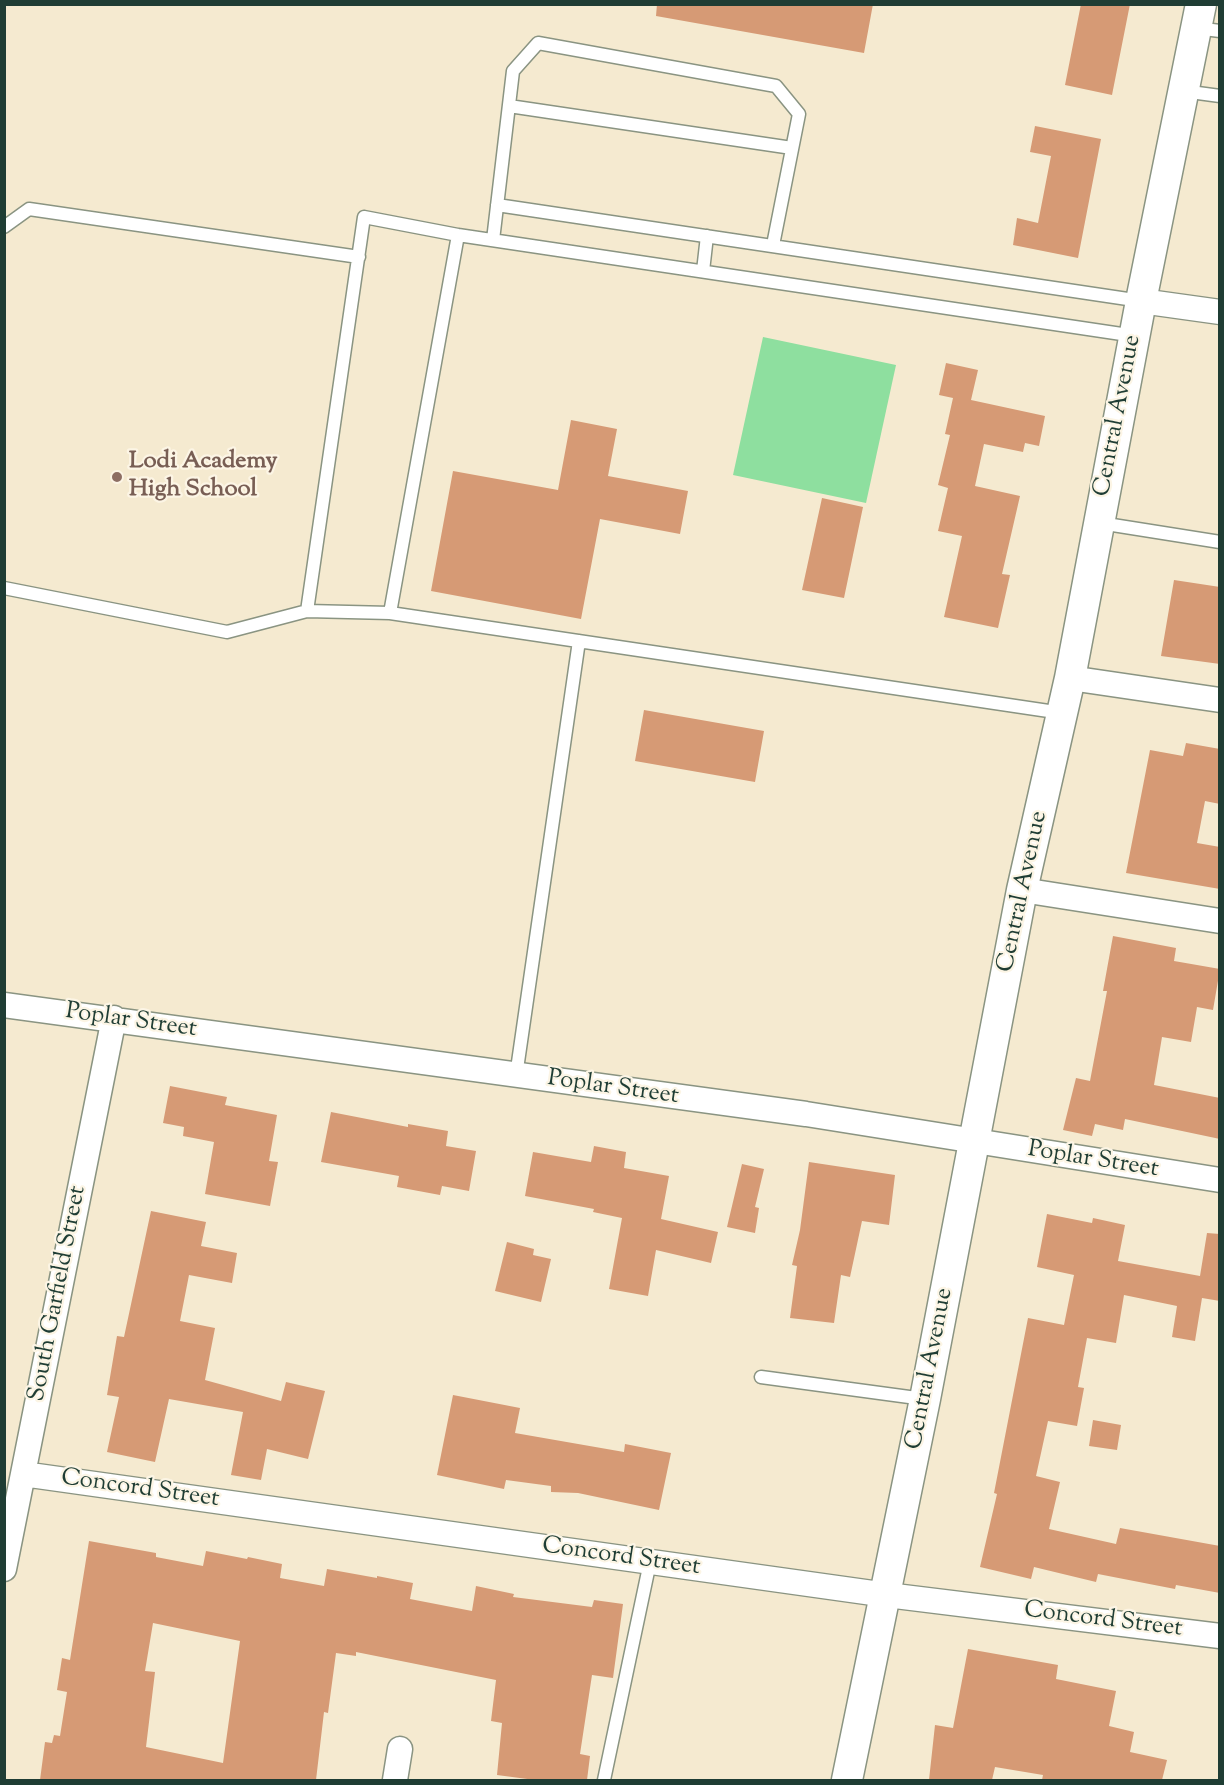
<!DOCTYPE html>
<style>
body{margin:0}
#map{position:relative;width:1224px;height:1785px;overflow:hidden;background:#f5ead0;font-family:"Sorts Mill Goudy",serif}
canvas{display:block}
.frame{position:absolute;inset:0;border:6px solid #1f3d34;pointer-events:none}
</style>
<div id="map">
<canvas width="1224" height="1785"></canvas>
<div class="frame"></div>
</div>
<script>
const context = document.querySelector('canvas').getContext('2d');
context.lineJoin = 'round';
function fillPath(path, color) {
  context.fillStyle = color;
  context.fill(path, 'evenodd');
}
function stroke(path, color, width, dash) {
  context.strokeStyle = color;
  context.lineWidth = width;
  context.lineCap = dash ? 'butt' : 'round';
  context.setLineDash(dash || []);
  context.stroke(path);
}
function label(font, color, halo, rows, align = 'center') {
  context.font = font + ' "Sorts Mill Goudy",serif';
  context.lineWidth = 4.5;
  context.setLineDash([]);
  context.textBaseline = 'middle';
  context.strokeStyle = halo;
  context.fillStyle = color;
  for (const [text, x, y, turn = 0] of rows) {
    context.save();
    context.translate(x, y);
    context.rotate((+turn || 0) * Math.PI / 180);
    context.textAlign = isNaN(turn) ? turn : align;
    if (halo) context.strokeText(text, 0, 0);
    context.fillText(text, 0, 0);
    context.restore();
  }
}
const green = new Path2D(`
 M 763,337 L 896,365 L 866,503 L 733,475 Z`);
const building = new Path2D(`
 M 657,4 L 873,4 L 864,53 L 656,16 Z
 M 1081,4 L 1130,4 L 1112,95 L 1065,85 Z
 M 1035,126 L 1101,139 L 1078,258 L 1013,245 L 1017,218 L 1038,223 L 1051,156 L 1030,152 Z
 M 946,363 L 978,370 L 971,400 L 1045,416 L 1039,446 L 1025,443 L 1023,452 L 984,444 L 975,486 L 1020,496 L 1002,574 L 1010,575 L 998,628 L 944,617 L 962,536 L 938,531 L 948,488 L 938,485 L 950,435 L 945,434 L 953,398 L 939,395 Z
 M 571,420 L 617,429 L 608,476 L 688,491 L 680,534 L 600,519 L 581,619 L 431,591 L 453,471 L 558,490 Z
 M 822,498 L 863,507 L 844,598 L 802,590 Z
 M 1174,580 L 1220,587 L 1220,664 L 1161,656 Z
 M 644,710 L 764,731 L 755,782 L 635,761 Z
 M 1186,743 L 1220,749 L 1220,804 L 1205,801 L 1197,843 L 1220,847 L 1220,889 L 1126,873 L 1150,750 L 1183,756 Z
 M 1113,936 L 1176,948 L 1174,961 L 1220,969 L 1213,1010 L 1197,1007 L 1191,1042 L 1162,1037 L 1154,1085 L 1220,1098 L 1220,1139 L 1125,1119 L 1123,1130 L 1095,1124 L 1092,1136 L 1063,1130 L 1076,1078 L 1090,1081 L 1107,991 L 1103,991 Z
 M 170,1086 L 227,1097 L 225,1105 L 277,1115 L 269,1161 L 278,1162 L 270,1206 L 205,1194 L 214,1142 L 183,1136 L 184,1127 L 163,1123 Z
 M 331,1112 L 408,1127 L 408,1124 L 448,1131 L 446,1146 L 476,1151 L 469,1191 L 442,1186 L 440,1195 L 397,1187 L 399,1176 L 321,1162 Z
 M 594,1146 L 626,1152 L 624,1168 L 669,1176 L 661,1219 L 718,1232 L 711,1263 L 656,1250 L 648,1296 L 609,1289 L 622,1218 L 593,1212 L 594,1209 L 525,1196 L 533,1152 L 591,1162 Z
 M 809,1162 L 895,1175 L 889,1225 L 862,1221 L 850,1277 L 841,1275 L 834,1323 L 790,1318 L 797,1266 L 792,1265 L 800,1230 Z
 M 742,1164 L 764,1169 L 755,1207 L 759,1208 L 755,1233 L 727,1227 Z
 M 151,1211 L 206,1222 L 201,1246 L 237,1253 L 232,1283 L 189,1275 L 180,1321 L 215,1328 L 205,1380 L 281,1401 L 286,1382 L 325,1391 L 308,1459 L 267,1449 L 261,1480 L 231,1475 L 243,1412 L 169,1399 L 155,1462 L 107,1452 L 119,1397 L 107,1395 L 117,1336 L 124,1337 Z
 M 1047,1214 L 1092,1223 L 1093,1218 L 1125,1225 L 1118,1261 L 1200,1276 L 1207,1233 L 1220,1234 L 1220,1301 L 1202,1298 L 1195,1341 L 1172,1337 L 1177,1306 L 1124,1295 L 1116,1343 L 1087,1338 L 1078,1387 L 1084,1388 L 1077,1426 L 1048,1421 L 1036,1476 L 1060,1482 L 1049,1529 L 1116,1544 L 1120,1528 L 1220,1546 L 1220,1593 L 1176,1585 L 1175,1589 L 1098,1574 L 1096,1582 L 1034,1567 L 1031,1579 L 980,1567 L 997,1494 L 994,1493 L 1028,1318 L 1064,1325 L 1074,1275 L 1037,1267 Z
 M 507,1242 L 534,1249 L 533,1255 L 551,1259 L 541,1302 L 495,1291 Z
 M 453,1395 L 520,1408 L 515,1433 L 624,1452 L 625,1444 L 671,1453 L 659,1510 L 578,1493 L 551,1492 L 551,1486 L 506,1480 L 504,1489 L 437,1475 Z
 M 1093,1420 L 1121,1425 L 1117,1450 L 1089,1446 Z
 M 89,1541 L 156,1553 L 156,1557 L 203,1566 L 206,1551 L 247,1559 L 248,1557 L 282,1564 L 280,1578 L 324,1586 L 327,1569 L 377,1578 L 377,1576 L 413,1583 L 410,1599 L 472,1611 L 476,1586 L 514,1594 L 513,1597 L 592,1607 L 594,1600 L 623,1604 L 613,1678 L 592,1675 L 580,1754 L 590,1756 L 587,1780 L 535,1780 L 497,1775 L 502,1723 L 491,1721 L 496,1680 L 356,1652 L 356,1656 L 336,1653 L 328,1713 L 324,1712 L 316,1780 L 40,1780 L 45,1742 L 52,1743 L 54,1735 L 60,1736 L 67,1692 L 57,1690 L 62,1658 L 70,1660 ZM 153,1623 L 240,1641 L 223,1763 L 146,1747 L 155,1672 L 145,1671 Z
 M 968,1649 L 1058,1665 L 1056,1679 L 1116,1691 L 1109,1726 L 1134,1732 L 1130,1752 L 1167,1760 L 1162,1780 L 1042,1780 L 1043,1775 L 995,1767 L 992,1780 L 929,1780 L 935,1725 L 953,1728 Z`);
const service = new Path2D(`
 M 1196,28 L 1220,31
 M 1183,91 L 1220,96
 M 509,106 L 792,148
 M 497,205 L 1141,301
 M 4,227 L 29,209 L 359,257
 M 458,235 L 390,613 L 1062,713
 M 493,240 L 513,71 L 538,43 L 776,86 L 799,114 L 773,245
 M 703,271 L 707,236
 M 1100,523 L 1220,542
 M 4,588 L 227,632 L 307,611
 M 390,613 L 307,611 L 364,217 L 458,235 L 1135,336
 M 516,1076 L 579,641
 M 761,1377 L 924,1399
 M 604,1780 L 650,1562`);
const minor = new Path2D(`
 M 1141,301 L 1220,312
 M 1070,678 L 1220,700
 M 1022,890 L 1220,921
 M 4,1005 L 806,1114 L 1220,1180
 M 23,1474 L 887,1595 L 1220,1636
 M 4,1569 L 114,1018
 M 395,1780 L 400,1749`);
const tertiary = new Path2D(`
 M 847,1780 L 925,1399 L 1022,890 L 1070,678 L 1141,301 L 1201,4`);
const markers = [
 [117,477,6,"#8d6e63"]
];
const streetNames = [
 ["Central Avenue",1119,416,-79],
 ["Central Avenue",1024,892,-78],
 ["Poplar Street",131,1022,8],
 ["Poplar Street",613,1089,8],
 ["Poplar Street",1093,1161,9],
 ["South Garfield Street",59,1294,-79],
 ["Central Avenue",931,1369,-79],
 ["Concord Street",140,1490,8],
 ["Concord Street",621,1558,8],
 ["Concord Street",1103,1621,7]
];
const educationNames = [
 ["Lodi Academy",129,463],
 ["High School",129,491]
];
fillPath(green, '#8edf9f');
fillPath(building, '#d69a75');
stroke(service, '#8a9482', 15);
stroke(minor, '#8a9482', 27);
stroke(tertiary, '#8a9482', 33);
stroke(service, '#fff', 12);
stroke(minor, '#fff', 24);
stroke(tertiary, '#fff', 30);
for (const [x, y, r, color] of markers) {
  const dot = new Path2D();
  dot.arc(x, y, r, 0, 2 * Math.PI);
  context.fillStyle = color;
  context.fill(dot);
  stroke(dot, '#fcf5e5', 2);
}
label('24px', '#1f3d34', '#fcf5e5', streetNames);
label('bold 24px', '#785e54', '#fcf5e5', educationNames, 'left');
</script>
